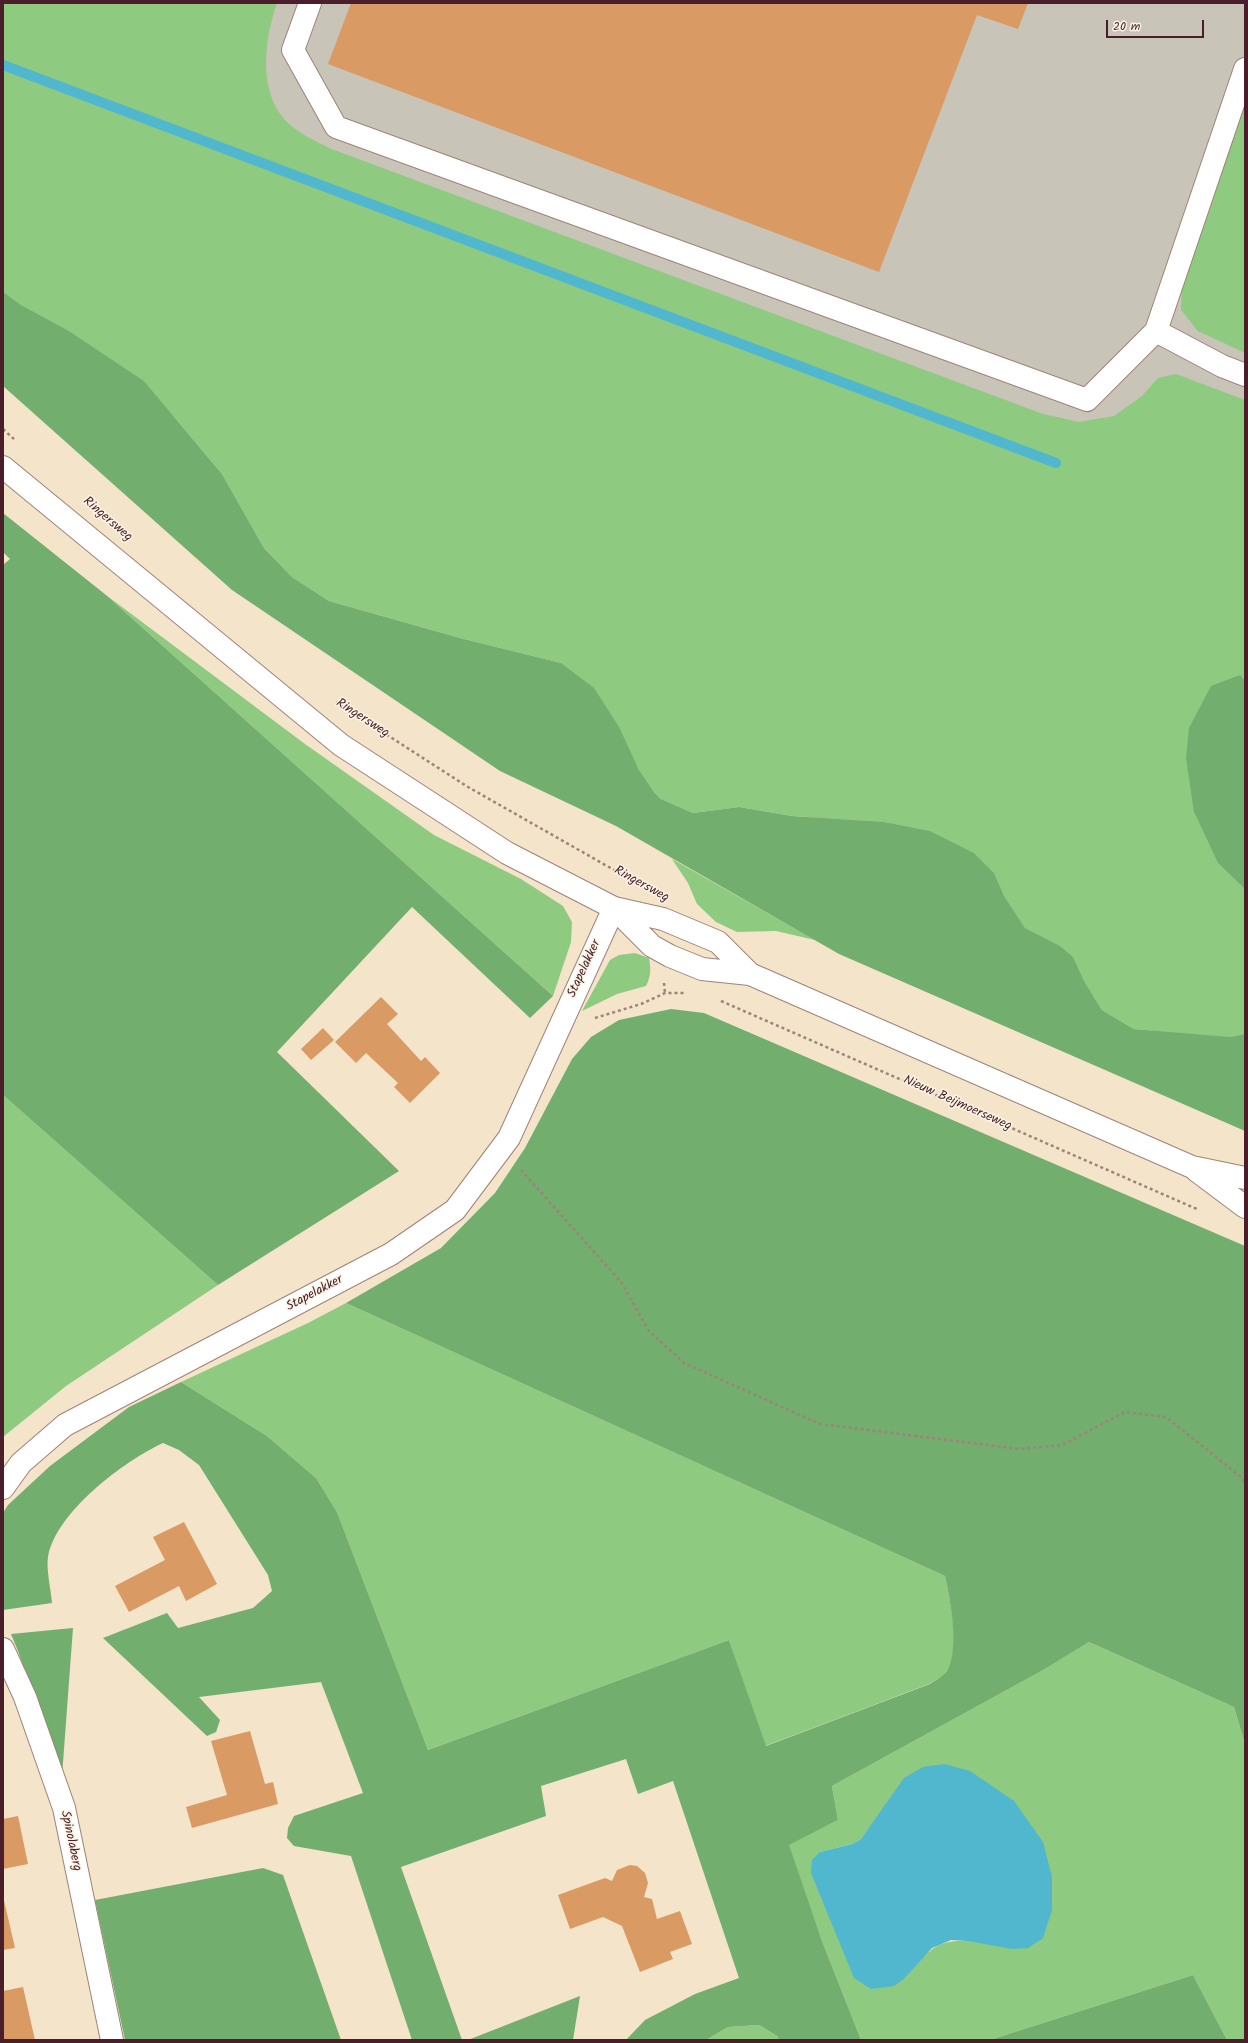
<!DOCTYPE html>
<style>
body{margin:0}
#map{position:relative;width:1248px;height:2043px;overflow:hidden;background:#f4e4c9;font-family:Kalam,sans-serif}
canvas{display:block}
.frame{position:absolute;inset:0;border:4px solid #4a1f2b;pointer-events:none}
.scale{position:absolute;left:1106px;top:20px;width:98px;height:18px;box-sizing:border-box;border:2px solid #4a1f2b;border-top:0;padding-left:5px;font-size:12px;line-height:14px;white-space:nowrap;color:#4a1f2b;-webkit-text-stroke:3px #fcf5e5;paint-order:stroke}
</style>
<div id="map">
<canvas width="1248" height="2043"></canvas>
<div class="frame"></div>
<div class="scale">20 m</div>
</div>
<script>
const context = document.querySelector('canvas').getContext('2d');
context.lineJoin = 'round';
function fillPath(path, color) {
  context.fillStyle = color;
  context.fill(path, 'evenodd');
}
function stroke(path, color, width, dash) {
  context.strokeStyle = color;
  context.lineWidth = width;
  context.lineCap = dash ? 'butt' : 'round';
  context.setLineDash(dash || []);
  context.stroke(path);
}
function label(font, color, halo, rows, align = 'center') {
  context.font = font + ' Kalam,sans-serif';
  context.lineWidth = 3;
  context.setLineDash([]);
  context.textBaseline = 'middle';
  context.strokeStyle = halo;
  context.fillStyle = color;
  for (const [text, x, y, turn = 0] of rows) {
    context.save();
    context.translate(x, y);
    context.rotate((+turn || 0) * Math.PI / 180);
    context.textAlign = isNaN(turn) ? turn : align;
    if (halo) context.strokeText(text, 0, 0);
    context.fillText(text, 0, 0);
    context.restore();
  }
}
const industrial = new Path2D(`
 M 3,3 L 1245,3 L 1245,1089 L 3,309 Z`);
const green = new Path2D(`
 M 3,3 L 277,3 C 264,40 257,95 289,124 C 300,134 316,141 329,148 L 1043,414 L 1079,422 L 1114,416 L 1142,396 L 1158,378 L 1176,374 L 1245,400 L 1245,681 L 1239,675 L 1194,812 L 1218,863 L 1245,889 L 1245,1034 L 1231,1037 L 1134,1029 L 1102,1010 L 1084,981 L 1073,957 L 1060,946 L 1025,928 L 1004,896 L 994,873 L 974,853 L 930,831 L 884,822 L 792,816 L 739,807 L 693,813 L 661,799 L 654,792 L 638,768 L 561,663 L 460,638 L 329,601 L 292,577 L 264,548 L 222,474 L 144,381 L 69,331 L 21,305 L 3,292 Z
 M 1245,107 L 1245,353 L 1198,331 L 1181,310 L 1182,284 Z
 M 106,595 L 305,744 L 434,835 L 521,879 L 563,906 L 572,922 L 571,942 L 553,996 Z
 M 672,859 L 815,940 L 776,931 L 737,932 L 716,922 L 697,904 L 688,883 Z
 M 635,953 L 649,958 C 651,969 651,976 646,986 L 617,994 L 582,1011 L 610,960 L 619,955 Z
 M 3,1095 L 218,1285 L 66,1386 L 3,1437 Z
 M 346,1303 L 945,1576 C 950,1600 961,1649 947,1671 C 943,1676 934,1681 929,1684 L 765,1746 L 729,1640 L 428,1750 L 337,1512 L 316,1478 L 267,1436 L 181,1382 L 308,1323 Z
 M 1089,1642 L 1234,1707 L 1245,1744 L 1245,2040 L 1227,2040 L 1193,1975 L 990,2040 L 861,2040 L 822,1941 L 788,1845 L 838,1820 L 832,1786 L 1045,1669 ZM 879,1815 L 968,1941 C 933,1939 927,1954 905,1978 L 820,1852 L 852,1844 L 861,1839 Z
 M 759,2025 L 777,2036 L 779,2040 L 706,2040 L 728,2027 Z`);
const forest = new Path2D(`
 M 3,292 L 21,305 L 69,331 L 144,381 L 222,474 L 264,548 L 292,577 L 329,601 L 460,638 L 561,663 L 594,688 L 619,727 L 638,768 L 654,792 L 661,799 L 693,813 L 739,807 L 792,816 L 884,822 L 930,831 L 974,853 L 994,873 L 1004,896 L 1025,928 L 1060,946 L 1073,957 L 1084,981 L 1102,1010 L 1134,1029 L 1231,1037 L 1245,1034 L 1245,1131 L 839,954 L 616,826 L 500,771 L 232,590 L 3,386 Z
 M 3,513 L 106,595 L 553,996 L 530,1018 L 412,907 L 277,1052 L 399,1171 L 218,1285 L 3,1095 L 3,565 L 10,559 L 3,552 Z
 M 1240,675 L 1245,681 L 1245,889 L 1218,863 L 1194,812 L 1186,758 L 1189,728 L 1211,686 Z
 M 671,1009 L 704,1013 L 1245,1246 L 1245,1744 L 1234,1707 L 1089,1642 L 1045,1669 L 832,1786 L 838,1820 L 789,1845 L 822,1941 L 861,2040 L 779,2040 L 777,2036 L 759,2025 L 728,2027 L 706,2040 L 626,2040 L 645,2020 L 695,1994 L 739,1978 L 673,1781 L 638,1794 L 626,1759 L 541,1786 L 546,1816 L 401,1867 L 462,2040 L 412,2040 L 351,1856 L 294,1846 L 287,1838 L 288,1828 L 294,1816 L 363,1793 L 321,1682 L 199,1697 L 220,1720 L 216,1732 L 207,1736 L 103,1638 L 167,1613 L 178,1628 L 253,1608 L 272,1591 L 268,1575 L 199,1465 L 179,1450 L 163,1443 C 124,1461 56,1512 48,1557 C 46,1569 51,1590 52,1603 L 3,1610 L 3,1513 L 8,1505 L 50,1466 L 129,1407 L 181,1382 L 267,1436 L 316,1478 L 337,1512 L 428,1750 L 729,1640 L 766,1746 L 930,1684 C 934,1681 943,1676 947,1671 C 960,1649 950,1599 945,1576 L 346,1303 L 441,1248 L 495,1193 L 525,1148 L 572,1059 L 591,1037 L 619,1020 Z
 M 73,1628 L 62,1776 L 18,1651 L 11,1634 Z
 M 263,1868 L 283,1875 L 341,2040 L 125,2040 L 95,1900 Z
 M 1193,1975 L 1227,2040 L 990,2040 Z
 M 580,1996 L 573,2040 L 468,2040 Z`);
const water = new Path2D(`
 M 944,1764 L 970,1771 L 1014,1801 L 1043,1842 L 1052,1877 L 1052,1910 L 1043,1938 L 1028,1948 L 1012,1949 L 968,1941 L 951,1940 L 932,1948 L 905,1978 L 894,1986 L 871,1989 L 854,1978 L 811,1873 L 812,1860 L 820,1852 L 852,1844 L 861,1839 L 904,1778 L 923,1767 Z`);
const stream = new Path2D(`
 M 3,65 L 1056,463`);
const building = new Path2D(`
 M 351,3 L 1028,3 L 1018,29 L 977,15 L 879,272 L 328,64 Z
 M 381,997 L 398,1014 L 387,1024 L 421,1061 L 425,1057 L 440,1073 L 410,1103 L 394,1087 L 398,1083 L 366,1053 L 356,1063 L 335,1042 Z
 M 323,1028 L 334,1040 L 311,1060 L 301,1049 Z
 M 184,1522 L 217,1584 L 186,1601 L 179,1586 L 129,1612 L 115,1586 L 165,1560 L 153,1537 Z
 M 250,1731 L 265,1784 L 273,1782 L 278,1804 L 192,1828 L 186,1807 L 227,1795 L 211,1741 Z
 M 18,1816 L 28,1864 L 3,1869 L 3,1819 Z
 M 630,1865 L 637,1866 L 645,1873 L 648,1883 L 644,1897 L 652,1899 L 657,1919 L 680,1911 L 692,1944 L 670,1952 L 673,1959 L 640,1972 L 622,1926 L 603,1917 L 570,1929 L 558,1895 L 605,1878 L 612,1881 L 617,1870 Z
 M 3,1896 L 15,1948 L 3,1950 Z
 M 23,1987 L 35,2040 L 3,2040 L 3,1991 Z`);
const path = new Path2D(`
 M 3,429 L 15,440
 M 336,702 L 468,787 L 637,883
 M 664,983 L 665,993
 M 721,1001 L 1199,1210
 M 595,1018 L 641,1004 L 665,993 L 684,993
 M 521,1170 L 621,1282 L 649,1331 L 684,1363 L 820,1424 L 1019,1449 L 1062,1445 L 1125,1412 L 1166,1417 L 1241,1477 L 1245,1484`);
const minor = new Path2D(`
 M 310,3 L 293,50 L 336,127 L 1087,400 L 1156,331 L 1245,69
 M 1156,331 L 1222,366 L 1245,375
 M 3,1488 L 21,1463 L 65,1425 L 391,1254 L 455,1210 L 509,1138 L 614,908
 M 3,1649 L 25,1697 L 64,1808 L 112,2040`);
const major = new Path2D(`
 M 3,467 L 341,745 L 507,853 L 614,908 L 663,919 L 718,942 L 750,974
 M 614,908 L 652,946 L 670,956 L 702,969 L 750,974 L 1192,1167 L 1245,1178
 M 1197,1171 L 1245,1207`);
const streetNames = [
 ["Ringersweg",107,520,41],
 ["Ringersweg",362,719,33],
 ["Ringersweg",641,885,29],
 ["Stapelakker",585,969,-65],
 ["Nieuw Beijmoerseweg",957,1104,24],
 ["Stapelakker",315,1294,-28],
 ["Spinolaberg",70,1841,78]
];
fillPath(industrial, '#c8c4b8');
fillPath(green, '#8eca80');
fillPath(forest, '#72ae6e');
fillPath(water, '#50b7cf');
stroke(stream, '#50b7cf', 10);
fillPath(building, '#d99a64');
stroke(minor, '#9f827a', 24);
stroke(major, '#9f827a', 24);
stroke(path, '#9f827a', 2.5, [3, 3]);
stroke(minor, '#fff', 22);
stroke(major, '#fff', 22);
label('13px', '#4a1f2b', '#fcf5e5', streetNames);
</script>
